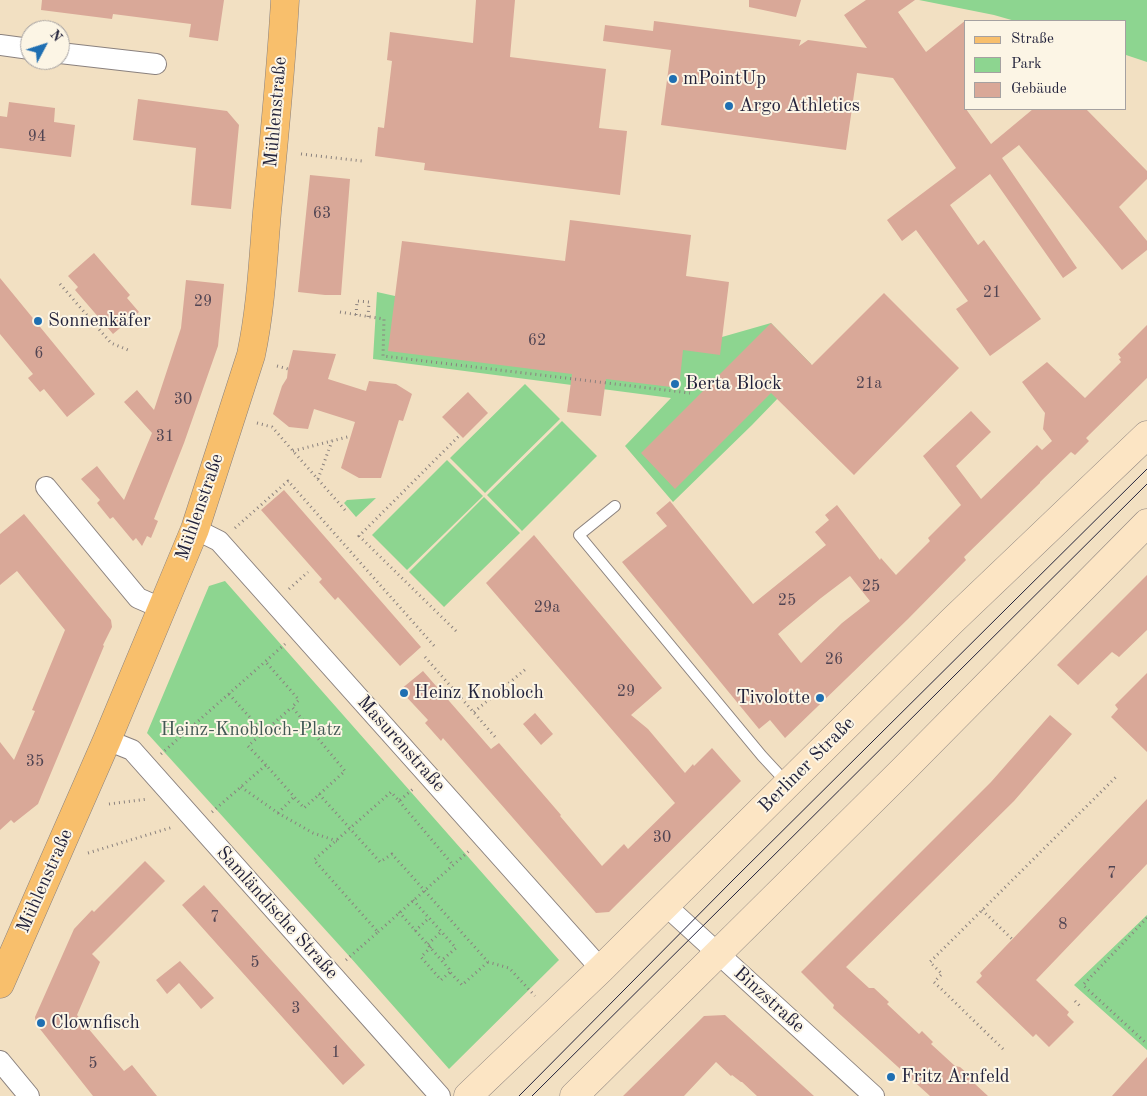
<!DOCTYPE html>
<meta charset="utf-8">
<style>
body{margin:0}
#map{position:relative;width:1147px;height:1096px;overflow:hidden;background:#f2e0c2;font-family:"Old Standard TT",serif}
canvas{display:block}
.legend{position:absolute;left:964px;top:20px;width:162px;height:90px;box-sizing:border-box;background:#fcf5e5;border:1px solid #a5a1a1;margin:0;padding:6px 9px;list-style:none;font-size:15px;color:#22223b}
.legend li{display:flex;align-items:center;gap:10px;height:25px}
.legend b{width:25px;border:1px solid #a5a1a1}
.north{position:absolute;left:20px;top:20px;width:50px;height:50px;box-sizing:border-box;background:#fcf5e5;border:1px solid #a5a1a1;border-radius:50%;rotate:50deg;font-size:14px;font-weight:700;line-height:20px;text-align:center;color:#22223b}
.north::after{content:'';display:block;margin:auto;width:18px;height:22px;background:#1f6fb2;clip-path:polygon(50% 0,100% 100%,50% 72%,0 100%)}
</style>
<div id="map">
<canvas width="1147" height="1096"></canvas>
<ul class="legend">
<li><b style="height:6px;background:#f8bf6c"></b>Straße</li>
<li><b style="height:14px;background:#8dd590"></b>Park</li>
<li><b style="height:14px;background:#d9a898"></b>Gebäude</li>
</ul>
<div class="north">N</div>
</div>
<script>
const context = document.querySelector('canvas').getContext('2d');
context.lineJoin = 'round';
function fillPath(path, color) {
  context.fillStyle = color;
  context.fill(path, 'evenodd');
}
function stroke(path, color, width, dash) {
  context.strokeStyle = color;
  context.lineWidth = width;
  context.lineCap = dash ? 'butt' : 'round';
  context.setLineDash(dash || []);
  context.stroke(path);
}
function label(font, color, halo, rows, align = 'center') {
  context.font = font + ' "Old Standard TT",serif';
  context.lineWidth = 4;
  context.setLineDash([]);
  context.textBaseline = 'middle';
  context.strokeStyle = halo;
  context.fillStyle = color;
  for (const [text, x, y, turn = 0] of rows) {
    context.save();
    context.translate(x, y);
    context.rotate((+turn || 0) * Math.PI / 180);
    context.textAlign = isNaN(turn) ? turn : align;
    if (halo) context.strokeText(text, 0, 0);
    context.fillText(text, 0, 0);
    context.restore();
  }
}
const green = new Path2D(`
 M 919,0 L 1147,0 L 1147,62 L 1126,55 L 1126,21 L 1015,21 L 994,15 Z
 M 377,292 L 395,296 L 722,337 L 771,323 L 811,364 L 752,425 L 673,502 L 625,446 L 671,398 L 373,359 Z
 M 525,384 L 560,419 L 485,493 L 450,458 Z
 M 562,421 L 597,456 L 522,531 L 487,495 Z
 M 447,460 L 483,496 L 407,570 L 372,535 Z
 M 484,497 L 520,533 L 444,607 L 409,572 Z
 M 376,498 L 356,517 L 344,503 L 347,500 Z
 M 225,581 L 559,960 L 449,1069 L 350,957 L 147,733 L 209,586 Z
 M 1147,915 L 1147,1050 L 1074,985 Z`);
const building = new Path2D(`
 M 42,0 L 224,0 L 218,41 L 189,37 L 191,24 L 113,14 L 112,19 L 41,10 Z
 M 476,0 L 515,0 L 510,57 L 606,69 L 599,128 L 627,131 L 620,195 L 424,170 L 425,163 L 375,156 L 378,127 L 384,128 L 392,61 L 387,60 L 390,32 L 473,43 Z
 M 749,0 L 801,0 L 796,17 L 749,7 Z
 M 866,0 L 915,0 L 898,12 L 926,52 L 966,20 L 966,109 L 991,144 L 1033,109 L 1086,109 L 1147,171 L 1147,179 L 1119,207 L 1147,241 L 1147,250 L 1122,270 L 1019,145 L 1002,158 L 1077,268 L 1063,278 L 990,174 L 950,205 L 978,245 L 984,240 L 1041,319 L 990,356 L 956,309 L 968,301 L 916,230 L 902,241 L 887,220 L 956,168 L 893,78 L 857,73 L 846,150 L 661,125 L 671,50 L 603,41 L 605,25 L 653,31 L 654,21 L 801,40 L 799,46 L 808,40 L 867,48 L 844,15 Z
 M 138,99 L 227,111 L 239,125 L 231,209 L 191,205 L 196,148 L 133,140 Z
 M 9,102 L 55,108 L 54,122 L 75,125 L 71,157 L 0,148 L 0,116 L 7,117 Z
 M 310,175 L 350,179 L 341,295 L 325,295 L 298,292 Z
 M 570,220 L 691,235 L 686,276 L 729,282 L 720,355 L 683,350 L 679,388 L 606,379 L 601,416 L 567,412 L 572,374 L 388,351 L 402,241 L 565,261 Z
 M 94,253 L 130,295 L 127,298 L 139,312 L 113,334 L 75,290 L 78,287 L 68,276 Z
 M 0,278 L 95,394 L 67,417 L 44,389 L 40,392 L 28,378 L 33,374 L 0,334 Z
 M 186,280 L 224,284 L 218,346 L 184,443 L 154,519 L 158,521 L 151,538 L 147,536 L 142,546 L 136,538 L 133,541 L 113,517 L 110,519 L 97,503 L 100,500 L 81,479 L 97,466 L 124,500 L 152,433 L 124,402 L 137,390 L 154,410 L 181,328 Z
 M 884,293 L 959,368 L 854,475 L 771,393 L 675,489 L 641,453 L 771,323 L 812,365 Z
 M 1147,325 L 1147,378 L 1086,438 L 1089,441 L 1075,455 L 1071,452 L 1040,482 L 1040,483 L 964,557 L 966,560 L 908,619 L 785,738 L 770,720 L 759,729 L 622,562 L 667,526 L 656,513 L 670,501 L 753,604 L 826,545 L 815,532 L 829,520 L 825,515 L 837,505 L 880,560 L 881,558 L 896,575 L 930,541 L 928,538 L 961,505 L 923,456 L 971,411 L 991,432 L 956,466 L 981,499 L 1037,445 L 1042,450 L 1052,441 L 1043,429 L 1045,413 L 1022,382 L 1047,362 L 1085,398 L 1121,362 L 1119,359 L 1121,358 L 1118,354 ZM 850,576 L 870,601 L 842,623 L 801,663 L 778,634 L 821,598 Z
 M 293,350 L 336,354 L 328,379 L 366,391 L 369,381 L 396,384 L 412,394 L 403,421 L 399,420 L 381,478 L 359,478 L 341,468 L 355,422 L 314,409 L 308,429 L 289,427 L 273,414 L 282,386 L 287,378 L 288,369 Z
 M 468,392 L 488,413 L 463,438 L 442,417 Z
 M 284,490 L 421,647 L 400,666 L 338,597 L 335,600 L 319,582 L 322,579 L 261,510 Z
 M 24,514 L 111,620 L 112,627 L 103,645 L 104,646 L 38,804 L 14,823 L 11,820 L 0,830 L 0,742 L 14,760 L 35,711 L 32,710 L 65,630 L 17,571 L 0,585 L 0,534 Z
 M 534,535 L 662,688 L 631,715 L 648,729 L 685,773 L 693,764 L 694,766 L 712,748 L 741,781 L 609,912 L 596,913 L 443,738 L 441,741 L 425,723 L 428,720 L 400,690 L 423,671 L 491,749 L 499,743 L 561,815 L 560,816 L 602,866 L 624,844 L 628,849 L 675,803 L 486,583 Z
 M 1147,575 L 1147,630 L 1119,657 L 1112,652 L 1078,685 L 1057,665 Z
 M 1147,673 L 1147,752 L 1111,717 L 1118,709 L 1115,705 Z
 M 535,713 L 553,734 L 541,745 L 523,724 Z
 M 1050,715 L 1072,734 L 1014,801 L 846,967 L 869,988 L 874,988 L 889,1002 L 887,1004 L 919,1034 L 922,1031 L 933,1042 L 931,1044 L 955,1066 L 960,1067 L 977,1082 L 975,1084 L 988,1096 L 930,1096 L 833,1008 L 834,1005 L 801,972 L 991,782 Z
 M 1147,799 L 1147,864 L 1036,980 L 1069,1012 L 1067,1015 L 1074,1022 L 1049,1047 L 1036,1034 L 1033,1037 L 976,982 L 982,976 L 980,973 Z
 M 145,861 L 165,881 L 92,954 L 100,962 L 77,1015 L 124,1071 L 132,1065 L 157,1096 L 93,1096 L 36,1024 L 35,1017 L 74,929 L 92,910 L 94,912 Z
 M 204,885 L 365,1065 L 343,1085 L 182,905 Z
 M 180,961 L 214,998 L 201,1009 L 179,983 L 167,994 L 156,980 Z
 M 725,1015 L 814,1096 L 757,1096 L 742,1082 L 741,1082 L 732,1075 L 731,1076 L 716,1062 L 684,1096 L 623,1096 L 704,1016 Z
 M 1147,1057 L 1147,1096 L 1112,1096 Z`);
const path = new Path2D(`
 M 301,154 L 362,161
 M 60,284 L 111,343 L 128,350
 M 340,312 L 352,314 L 384,319 L 383,356 L 690,393
 M 356,315 L 357,301 L 369,302 L 368,317
 M 277,366 L 288,369
 M 257,423 L 272,427 L 345,510
 M 293,451 L 351,436
 M 318,479 L 332,441
 M 235,528 L 288,481 L 436,648
 M 289,589 L 308,572
 M 456,631 L 359,536 L 460,435
 M 425,657 L 497,739
 M 229,694 L 263,732
 M 474,712 L 527,668
 M 161,754 L 285,644
 M 266,765 L 248,746 L 292,707
 M 241,787 L 278,813 L 313,833 L 337,841
 M 319,794 L 380,862 L 392,854 L 488,962 L 509,968 L 535,996
 M 399,801 L 453,865
 M 109,804 L 148,799
 M 212,812 L 266,765 L 304,808 L 345,771 L 292,707 L 299,700 L 265,661
 M 278,813 L 294,797
 M 88,853 L 173,827
 M 413,900 L 456,948 L 442,960
 M 982,910 L 1012,939
 M 399,912 L 449,969 L 450,972 L 462,985 L 488,962
 M 1147,918 L 1083,985 L 1147,1044
 M 415,931 L 429,918
 M 378,932 L 469,851
 M 428,944 L 441,932
 M 431,947 L 421,957 L 441,980 L 450,972
 M 346,960 L 378,932 L 314,860 L 391,792 L 399,801 L 413,789
 M 1075,1001 L 1081,1007
 M 1003,1049 L 934,982 L 942,974 L 930,962 L 1118,775`);
const service = new Path2D(`
 M 615,506 L 579,535 L 762,756 L 787,783`);
const minor = new Path2D(`
 M 0,45 L 30,49
 M 60,53 L 156,64
 M 46,487 L 138,598 L 161,608
 M 195,529 L 219,541 L 601,969
 M 107,740 L 132,750 L 440,1096
 M 664,904 L 874,1096
 M 0,1061 L 29,1096`);
const secondary = new Path2D(`
 M 468,1096 L 601,969 L 952,621 L 1147,435
 M 574,1096 L 903,770 L 1147,523`);
const primary = new Path2D(`
 M 0,984 L 107,740 L 195,529 L 251,355 C 261,308 263,260 267,212 C 274,141 281,71 285,0`);
const tram = new Path2D(`
 M 519,1096 L 734,879 L 1147,469
 M 532,1096 L 1147,484`);
const markers = [
 [673,79,5,"#1f6fb2"],
 [729,106,5,"#1f6fb2"],
 [38,321,5,"#1f6fb2"],
 [675,384,5,"#1f6fb2"],
 [404,693,5,"#1f6fb2"],
 [820,698,5,"#1f6fb2"],
 [41,1023,5,"#1f6fb2"],
 [891,1077,5,"#1f6fb2"]
];
const numberNames = [
 ["94",37,137],
 ["63",322,214],
 ["21",992,293],
 ["29",203,302],
 ["62",537,341],
 ["6",39,354],
 ["21a",869,384],
 ["30",183,400],
 ["31",165,437],
 ["25",871,587],
 ["25",787,601],
 ["29a",547,608],
 ["26",834,660],
 ["29",626,692],
 ["35",35,762],
 ["30",662,838],
 ["7",1112,874],
 ["7",215,918],
 ["8",1063,925],
 ["5",255,963],
 ["3",296,1009],
 ["1",336,1053],
 ["5",93,1064]
];
const poiNames = [
 ["mPointUp",683,79],
 ["Argo Athletics",739,106],
 ["Sonnenkäfer",48,321],
 ["Berta Block",685,384],
 ["Heinz Knobloch",414,693],
 ["Tivolotte",810,698,"right"],
 ["Clownfisch",51,1023],
 ["Fritz Arnfeld",901,1077]
];
const streetNames = [
 ["Mühlenstraße",276,112,-85],
 ["Mühlenstraße",200,507,-71],
 ["Masurenstraße",401,744,48],
 ["Berliner Straße",807,765,-45],
 ["Mühlenstraße",45,881,-66],
 ["Samländische Straße",277,913,48],
 ["Binzstraße",769,1000,42]
];
const parkNames = [
 ["Heinz-Knobloch-Platz",251,730]
];
fillPath(green, '#8dd590');
fillPath(building, '#d9a898');
stroke(service, '#8a817e', 12);
stroke(minor, '#8a817e', 22);
stroke(secondary, '#8a817e', 29);
stroke(primary, '#8a817e', 29);
stroke(path, '#8a817e', 3, [1, 4]);
stroke(service, '#fff', 10);
stroke(minor, '#fff', 20);
stroke(secondary, '#fce5c4', 28);
stroke(primary, '#f8bf6c', 28);
stroke(tram, '#22223b', 1);
for (const [x, y, r, color] of markers) {
  const dot = new Path2D();
  dot.arc(x, y, r, 0, 2 * Math.PI);
  context.fillStyle = color;
  context.fill(dot);
  stroke(dot, '#fcf5e5', 2);
}
label('16px', '#504452', null, numberNames);
label('19px', '#22223b', '#fcf5e5', poiNames, 'left');
label('19px', '#22223b', '#fcf5e5', streetNames);
label('19px', '#425854', '#fcf5e5', parkNames);
</script>
